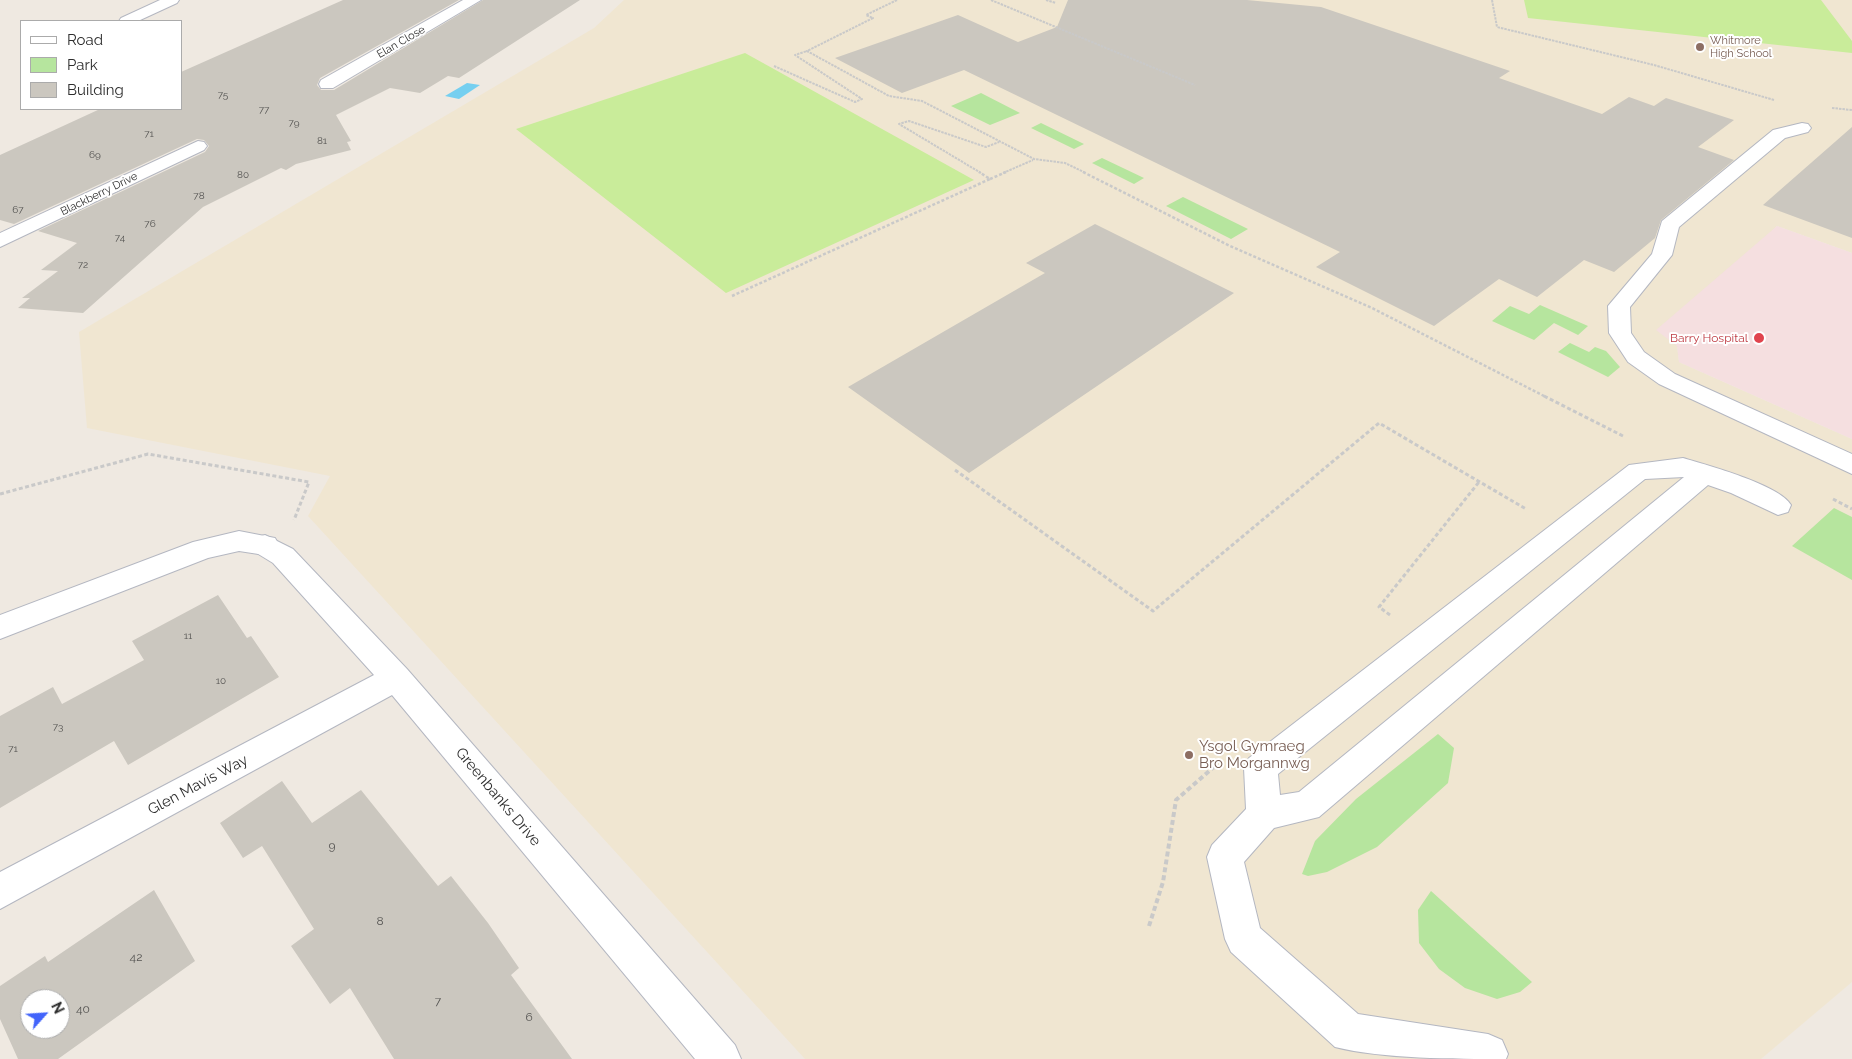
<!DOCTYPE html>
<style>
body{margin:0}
#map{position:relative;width:1852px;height:1059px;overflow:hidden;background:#efe9e1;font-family:Raleway,sans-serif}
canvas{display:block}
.legend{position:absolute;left:20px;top:20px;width:162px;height:90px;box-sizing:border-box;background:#fff;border:1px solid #ababab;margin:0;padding:6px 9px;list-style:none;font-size:15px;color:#2e2e2e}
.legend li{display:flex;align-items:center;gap:10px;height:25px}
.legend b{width:25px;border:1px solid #ababab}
.north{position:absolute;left:20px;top:989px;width:50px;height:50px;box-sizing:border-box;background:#fff;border:1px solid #ababab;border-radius:50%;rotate:64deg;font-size:14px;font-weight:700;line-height:20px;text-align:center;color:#2e2e2e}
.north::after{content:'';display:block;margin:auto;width:18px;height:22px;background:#4264fb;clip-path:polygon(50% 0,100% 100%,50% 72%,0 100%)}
</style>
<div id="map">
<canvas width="1852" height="1059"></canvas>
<ul class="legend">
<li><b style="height:6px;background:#fff"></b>Road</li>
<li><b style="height:14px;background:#b6e59e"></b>Park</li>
<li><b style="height:14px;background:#cbc7bf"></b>Building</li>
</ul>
<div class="north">N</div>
</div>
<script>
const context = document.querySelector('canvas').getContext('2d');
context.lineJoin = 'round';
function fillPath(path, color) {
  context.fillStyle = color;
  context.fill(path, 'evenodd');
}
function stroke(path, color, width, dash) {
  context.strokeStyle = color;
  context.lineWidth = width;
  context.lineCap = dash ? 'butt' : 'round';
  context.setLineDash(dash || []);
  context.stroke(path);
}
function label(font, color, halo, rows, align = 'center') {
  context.font = font + ' Raleway,sans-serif';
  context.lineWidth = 4;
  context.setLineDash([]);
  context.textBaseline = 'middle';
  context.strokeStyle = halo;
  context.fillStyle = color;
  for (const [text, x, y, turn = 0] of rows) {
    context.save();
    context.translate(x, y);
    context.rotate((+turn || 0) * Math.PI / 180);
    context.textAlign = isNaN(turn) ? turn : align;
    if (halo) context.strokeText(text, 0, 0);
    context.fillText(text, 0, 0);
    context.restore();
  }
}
const education = new Path2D(`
 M 624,0 L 1852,0 L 1852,253 L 1777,226 L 1677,346 L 1679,362 L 1852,439 L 1852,982 L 1761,1059 L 805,1059 L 308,516 L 330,476 L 87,428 L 79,332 L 594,28 Z`);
const medical = new Path2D(`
 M 1777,226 L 1852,253 L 1852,439 L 1679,362 L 1677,346 L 1656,330 Z`);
const green = new Path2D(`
 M 981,93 L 1020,113 L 990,125 L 951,106 Z
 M 1041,123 L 1084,144 L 1074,149 L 1031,128 Z
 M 1102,158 L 1144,178 L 1134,184 L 1092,163 Z
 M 1183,197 L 1248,229 L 1231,239 L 1166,206 Z
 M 1540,305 L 1588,326 L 1578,335 L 1554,323 L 1534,340 L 1492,321 L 1510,306 L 1529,314 Z
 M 1570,343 L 1589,352 L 1595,347 L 1606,351 L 1620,367 L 1608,377 L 1558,352 Z
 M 1834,508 L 1852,517 L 1852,580 L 1792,546 Z
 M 1438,734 L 1454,748 L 1448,783 L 1377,847 L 1327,872 L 1308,876 L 1302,874 L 1315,841 L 1356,799 Z
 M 1431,891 L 1532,982 L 1520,992 L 1497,999 L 1465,988 L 1439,969 L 1419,943 L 1418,910 Z`);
const pitch = new Path2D(`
 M 1524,0 L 1821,0 L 1852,41 L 1852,53 L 1528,18 Z
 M 745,53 L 974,180 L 726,293 L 516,129 Z`);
const water = new Path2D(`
 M 467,83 L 480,85 L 459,99 L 445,96 Z`);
const building = new Path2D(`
 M 343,0 L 459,0 L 320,78 L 317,85 L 321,90 L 334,90 L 483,0 L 580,0 L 459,78 L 448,76 L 420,93 L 390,88 L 336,115 L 351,141 L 347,142 L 351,150 L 296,164 L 286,170 L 281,168 L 203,207 L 83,313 L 18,308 L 30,298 L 22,298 L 58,271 L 41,270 L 77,243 L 38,231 L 205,152 L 209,146 L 204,140 L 197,139 L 14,224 L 0,220 L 0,155 L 100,109 L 181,109 L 181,72 Z
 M 1068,0 L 1247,0 L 1321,7 L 1510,71 L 1499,78 L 1602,114 L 1629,97 L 1654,106 L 1666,98 L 1734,120 L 1698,147 L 1734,160 L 1661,220 L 1655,238 L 1614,272 L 1584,260 L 1537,297 L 1499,279 L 1434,326 L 1316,267 L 1340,252 L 964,70 L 902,93 L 835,58 L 958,15 L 1018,42 L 1057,27 Z
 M 1852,127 L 1852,238 L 1763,205 Z
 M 1095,224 L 1234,293 L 969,473 L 848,387 L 1045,273 L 1026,263 Z
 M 218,595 L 247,638 L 251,636 L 279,677 L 128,765 L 114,741 L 0,808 L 0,716 L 53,687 L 62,704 L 144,660 L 132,641 Z
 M 282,781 L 312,823 L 361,790 L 438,886 L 451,876 L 488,923 L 519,968 L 511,975 L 572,1059 L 394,1059 L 350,988 L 330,1004 L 291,946 L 314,929 L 262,846 L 243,858 L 220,823 Z
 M 154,890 L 195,961 L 58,1059 L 18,1059 L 0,1019 L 0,986 L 45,956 L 48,962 ZM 30,999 L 60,999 L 60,1029 L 30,1029 Z`);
const pathFar3 = new Path2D(`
 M 897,0 L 866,15 L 873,18 L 807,51 L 889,96 L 922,101 L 1034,159 L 1065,163 L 1086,173
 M 991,0 L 1195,85
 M 1046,0 L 1056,3
 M 1492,0 L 1497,27 L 1654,65 L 1774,100
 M 774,66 L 855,102 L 862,99 L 795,55 L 807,51
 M 1832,108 L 1852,110
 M 981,173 L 899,124 L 909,121 L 986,147 L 999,142
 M 1003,173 L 1033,160`);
const pathFar2 = new Path2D(`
 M 1083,172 L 1230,246 L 1372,308 L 1546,397
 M 990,179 L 1006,172
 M 732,296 L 990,179 L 979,172`);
const pathFar1 = new Path2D(`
 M 1544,396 L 1625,437
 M 955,470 L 1153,611 L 1379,423 L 1526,509
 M 0,494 L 148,454 L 309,482 L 294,520
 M 1833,499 L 1852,509
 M 1390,615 L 1379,607 L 1479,482`);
const path = new Path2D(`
 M 1149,926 L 1163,882 L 1176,800 L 1216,765`);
const lane = new Path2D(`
 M 1802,123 L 1808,124 L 1811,128 L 1808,132 L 1785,138 L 1679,227 L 1672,255 L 1630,307 L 1631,333 L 1644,352 L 1675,374 L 1852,454 L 1852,474 L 1659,384 L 1628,362 L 1609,333 L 1608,306 L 1652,254 L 1662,221 L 1773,130 Z
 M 1683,458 C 1707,465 1780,485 1791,505 L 1788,512 L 1778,515 L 1731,493 L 1708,485 L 1319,817 L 1274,828 L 1244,862 L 1260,928 L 1358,1014 L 1488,1034 L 1502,1040 L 1508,1054 L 1506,1059 C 1454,1059 1383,1059 1335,1047 L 1231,952 L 1225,939 L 1207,857 L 1212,845 L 1246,809 L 1244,768 L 1249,758 L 1629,465 ZM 1684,477 L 1299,792 L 1280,795 L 1278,774 L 1645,479 Z
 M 239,531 L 275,538 L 279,545 L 275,552 L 265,555 L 239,551 L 208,558 L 0,639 L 0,615 L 193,542 Z`);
const street = new Path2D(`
 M 160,0 L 179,0 L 177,3 L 138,21 L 119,21 L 121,18 Z
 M 463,0 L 481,0 L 333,88 L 321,88 L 319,84 L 321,80 Z
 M 198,141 L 204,142 L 207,146 L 204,150 L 0,247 L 0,233 Z
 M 265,535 L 293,549 L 407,669 L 735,1045 L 741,1059 L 695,1059 L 392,695 L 0,909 L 0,872 L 374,675 L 273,563 L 255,552 L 251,545 L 255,538 Z`);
const markers = [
 [1700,47,5,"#8d6e63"],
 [1759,338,6,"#e0444e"],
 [1189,755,5,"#8d6e63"]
];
const numberNames = [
 ["75",223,95],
 ["77",264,110],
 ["79",294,123],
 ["71",149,134],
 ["81",322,141],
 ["69",95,155],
 ["80",243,175],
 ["78",199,196],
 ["67",18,210],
 ["76",150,224],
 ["74",120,238],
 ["72",83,265],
 ["11",188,636],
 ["10",221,681],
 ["73",58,727],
 ["71",13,749]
];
const farEducationnames = [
 ["Whitmore",1710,41],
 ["High School",1710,54]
];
const farStreetnames = [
 ["Elan Close",401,42,-30],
 ["Blackberry Drive",99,194,-26]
];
const healthNames = [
 ["Barry Hospital",1748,338]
];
const nearNumbernames = [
 ["9",332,846],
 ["8",380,921],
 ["42",136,957],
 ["7",438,1001],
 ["40",83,1009],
 ["6",529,1017]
];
const nearEducationnames = [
 ["Ysgol Gymraeg",1199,746],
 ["Bro Morgannwg",1199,763]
];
const nearStreetnames = [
 ["Glen Mavis Way",198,785,-28],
 ["Greenbanks Drive",498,797,50]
];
fillPath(education, '#f0e6d1');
fillPath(medical, '#f5dfe0');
fillPath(green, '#b6e59e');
fillPath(pitch, '#c9ec9a');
fillPath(water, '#75cff0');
fillPath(building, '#cbc7bf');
stroke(lane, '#b4b7c1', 2);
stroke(street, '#b4b7c1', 2);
stroke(pathFar3, '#c9c9c9', 2, [2.5, 1]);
stroke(pathFar2, '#c9c9c9', 2.5, [3, 2]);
stroke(pathFar1, '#c9c9c9', 3, [4, 2.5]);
stroke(path, '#c9c9c9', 4, [5, 3]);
fillPath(lane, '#fff');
fillPath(street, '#fff');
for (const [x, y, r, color] of markers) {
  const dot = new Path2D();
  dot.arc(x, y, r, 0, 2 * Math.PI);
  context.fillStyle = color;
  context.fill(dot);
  stroke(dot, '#fff', 2);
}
label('10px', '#555452', null, numberNames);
label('11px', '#785e54', '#fff', farEducationnames, 'left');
label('11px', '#2e2e2e', '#fff', farStreetnames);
label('12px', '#be3a42', '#fff', healthNames, 'right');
label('12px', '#555452', null, nearNumbernames);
label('15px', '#785e54', '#fff', nearEducationnames, 'left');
label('15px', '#2e2e2e', '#fff', nearStreetnames);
</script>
